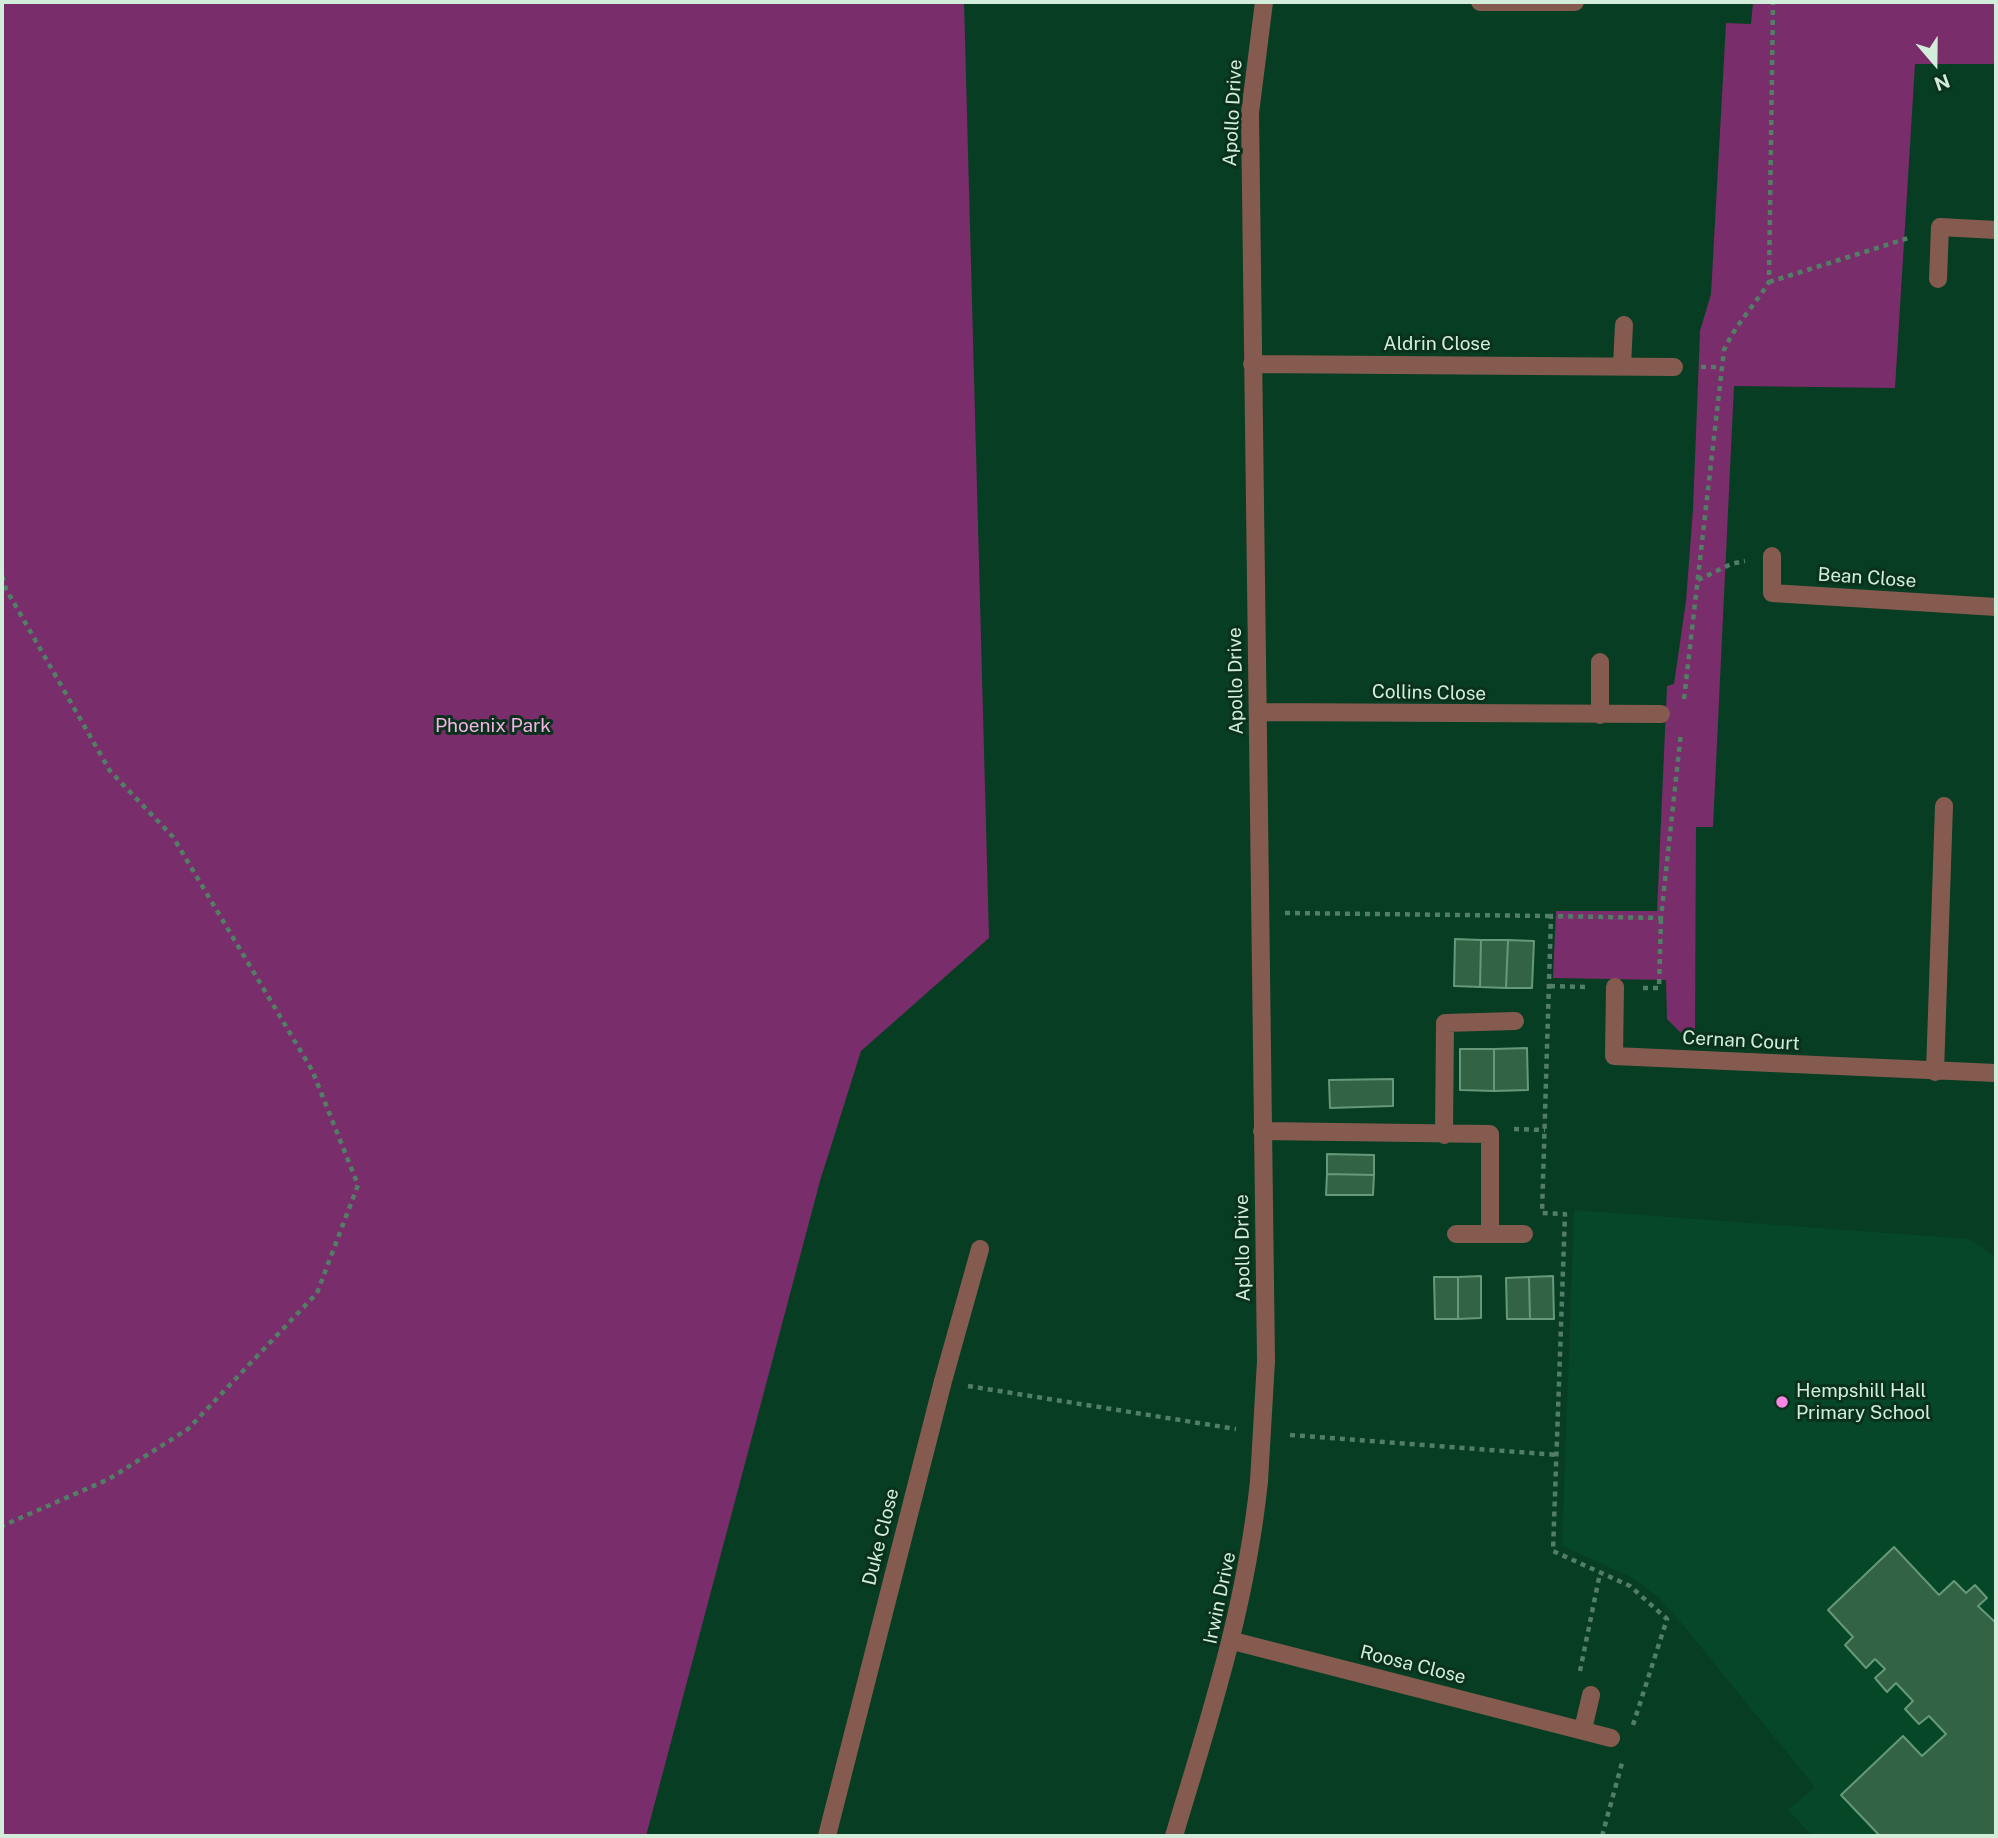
<!DOCTYPE html>
<style>
body{margin:0}
#map{position:relative;width:1998px;height:1838px;overflow:hidden;background:#073d22;font-family:"Public Sans",sans-serif}
canvas{display:block}
.frame{position:absolute;inset:0;border:4px solid #d3eddb;pointer-events:none}
.north{position:absolute;left:1900px;top:28px;width:70px;height:70px;-webkit-text-stroke:5px #0a311c;paint-order:stroke;rotate:160deg;font-size:19px;font-weight:700;line-height:28px;text-align:center;color:#d3eddb}
.north::after{content:'';display:block;margin:auto;width:24px;height:32px;background:#d3eddb;clip-path:polygon(50% 0,100% 100%,50% 72%,0 100%)}
</style>
<div id="map">
<canvas width="1998" height="1838"></canvas>
<div class="frame"></div>
<div class="north">N</div>
</div>
<script>
const context = document.querySelector('canvas').getContext('2d');
context.lineJoin = 'round';
function fillPath(path, color) {
  context.fillStyle = color;
  context.fill(path, 'evenodd');
}
function stroke(path, color, width, dash) {
  context.strokeStyle = color;
  context.lineWidth = width;
  context.lineCap = dash ? 'butt' : 'round';
  context.setLineDash(dash || []);
  context.stroke(path);
}
function label(font, color, halo, rows, align = 'center') {
  context.font = font + ' "Public Sans",sans-serif';
  context.lineWidth = 6;
  context.setLineDash([]);
  context.textBaseline = 'middle';
  context.strokeStyle = halo;
  context.fillStyle = color;
  for (const [text, x, y, turn = 0] of rows) {
    context.save();
    context.translate(x, y);
    context.rotate((+turn || 0) * Math.PI / 180);
    context.textAlign = isNaN(turn) ? turn : align;
    if (halo) context.strokeText(text, 0, 0);
    context.fillText(text, 0, 0);
    context.restore();
  }
}
const built = new Path2D(`
 M 1574,1210 L 1970,1239 L 1996,1258 L 1996,1836 L 1812,1836 L 1788,1810 L 1815,1787 L 1682,1624 L 1659,1598 L 1631,1577 L 1562,1546 Z`);
const green = new Path2D(`
 M 2,2 L 964,2 L 989,938 L 861,1051 L 820,1181 L 646,1836 L 2,1836 Z
 M 1753,2 L 1996,2 L 1996,60 L 1993,64 L 1915,64 L 1895,388 L 1734,386 L 1713,827 L 1696,827 L 1695,1032 L 1682,1034 L 1667,1019 L 1666,980 L 1553,978 L 1556,911 L 1657,911 L 1667,686 L 1674,684 L 1686,601 L 1693,509 L 1700,331 L 1711,294 L 1726,23 L 1751,24 Z`);
const building = new Path2D(`
 M 1455,939 L 1481,940 L 1480,987 L 1454,986 Z
 M 1481,940 L 1508,940 L 1506,988 L 1480,987 Z
 M 1508,940 L 1534,941 L 1532,988 L 1506,988 Z
 M 1527,1048 L 1528,1090 L 1494,1091 L 1494,1049 Z
 M 1460,1049 L 1494,1049 L 1494,1091 L 1460,1090 Z
 M 1393,1079 L 1393,1106 L 1330,1108 L 1329,1080 Z
 M 1327,1154 L 1374,1155 L 1374,1175 L 1327,1174 Z
 M 1327,1174 L 1374,1175 L 1373,1195 L 1326,1195 Z
 M 1481,1276 L 1481,1318 L 1458,1319 L 1458,1277 Z
 M 1553,1276 L 1554,1319 L 1530,1319 L 1529,1277 Z
 M 1434,1277 L 1458,1277 L 1458,1319 L 1435,1319 Z
 M 1529,1277 L 1530,1319 L 1507,1319 L 1506,1278 Z
 M 1894,1547 L 1939,1595 L 1954,1581 L 1966,1593 L 1975,1585 L 1987,1598 L 1978,1606 L 1996,1623 L 1996,1836 L 1880,1836 L 1841,1795 L 1903,1736 L 1922,1756 L 1946,1734 L 1929,1716 L 1919,1724 L 1905,1709 L 1913,1701 L 1896,1683 L 1887,1692 L 1875,1678 L 1885,1669 L 1875,1659 L 1866,1668 L 1845,1645 L 1853,1637 L 1828,1610 Z`);
const path = new Path2D(`
 M 1769,282 L 1912,237
 M 1701,367 L 1721,367
 M 2,576 L 6,589 L 110,771 L 173,837 L 312,1070 L 358,1185 L 317,1293 L 188,1429 L 109,1479 L 2,1526
 M 1698,580 L 1731,564 L 1745,561
 M 1684,699 L 1724,350 C 1735,325 1755,305 1769,282 L 1773,2
 M 1285,913 L 1551,916
 M 1550,986 L 1588,987
 M 1643,988 L 1659,988 L 1661,918
 M 1514,1129 L 1545,1130
 M 968,1386 L 1236,1429
 M 1290,1435 L 1558,1455
 M 1580,1671 L 1600,1573
 M 1633,1725 L 1667,1619 L 1630,1586 L 1553,1551 L 1565,1214 L 1542,1213 L 1551,916 L 1661,918 L 1681,732
 M 1602,1836 L 1622,1763`);
const minor = new Path2D(`
 M 1264,2 L 1250,113 L 1266,1361
 M 1480,2 L 1575,2
 M 1938,279 L 1940,227 L 1996,230
 M 1252,364 L 1674,367
 M 1622,366 L 1624,325
 M 1772,556 L 1772,593 L 1996,607
 M 1600,662 L 1600,715
 M 1258,712 L 1661,714
 M 1615,987 L 1614,1056 L 1996,1073
 M 1935,1072 L 1944,806
 M 1262,1131 L 1490,1134 L 1490,1234
 M 1444,1135 L 1445,1023 L 1515,1021
 M 1456,1234 L 1524,1234
 M 1233,1641 L 1611,1738
 M 1583,1729 L 1591,1695
 M 827,1836 L 943,1381 L 980,1249
 M 1174,1836 C 1210,1716 1246,1607 1259,1481`);
const minorBridge = new Path2D(`
 M 1259,1481 L 1266,1361`);
const markers = [
 [1782,1402,7,"#fc86e3"]
];
const streetNames = [
 ["Apollo Drive",1233,113,-87],
 ["Aldrin Close",1437,344],
 ["Bean Close",1867,578,4],
 ["Apollo Drive",1236,681,-91],
 ["Collins Close",1429,693,1],
 ["Cernan Court",1741,1041,3],
 ["Apollo Drive",1243,1248,-91],
 ["Duke Close",881,1537,-76],
 ["Irwin Drive",1220,1598,-78],
 ["Roosa Close",1413,1665,14]
];
const parkNames = [
 ["Phoenix Park",493,726]
];
const poiNames = [
 ["Hempshill Hall",1796,1391],
 ["Primary School",1796,1413]
];
fillPath(built, '#054727');
fillPath(green, '#792d6b');
fillPath(building, '#326345');
stroke(building, '#669979', 2);
stroke(path, '#527e66', 4.5, [5, 5]);
stroke(minor, '#865b4f', 18);
stroke(minorBridge, '#865b4f', 18);
for (const [x, y, r, color] of markers) {
  const dot = new Path2D();
  dot.arc(x, y, r, 0, 2 * Math.PI);
  context.fillStyle = color;
  context.fill(dot);
  stroke(dot, '#0a311c', 2.5);
}
label('19px', '#d3eddb', '#0a311c', streetNames);
label('19px', '#f4b2e4', '#0a311c', parkNames);
label('19px', '#d3eddb', '#0a311c', poiNames, 'left');
</script>
